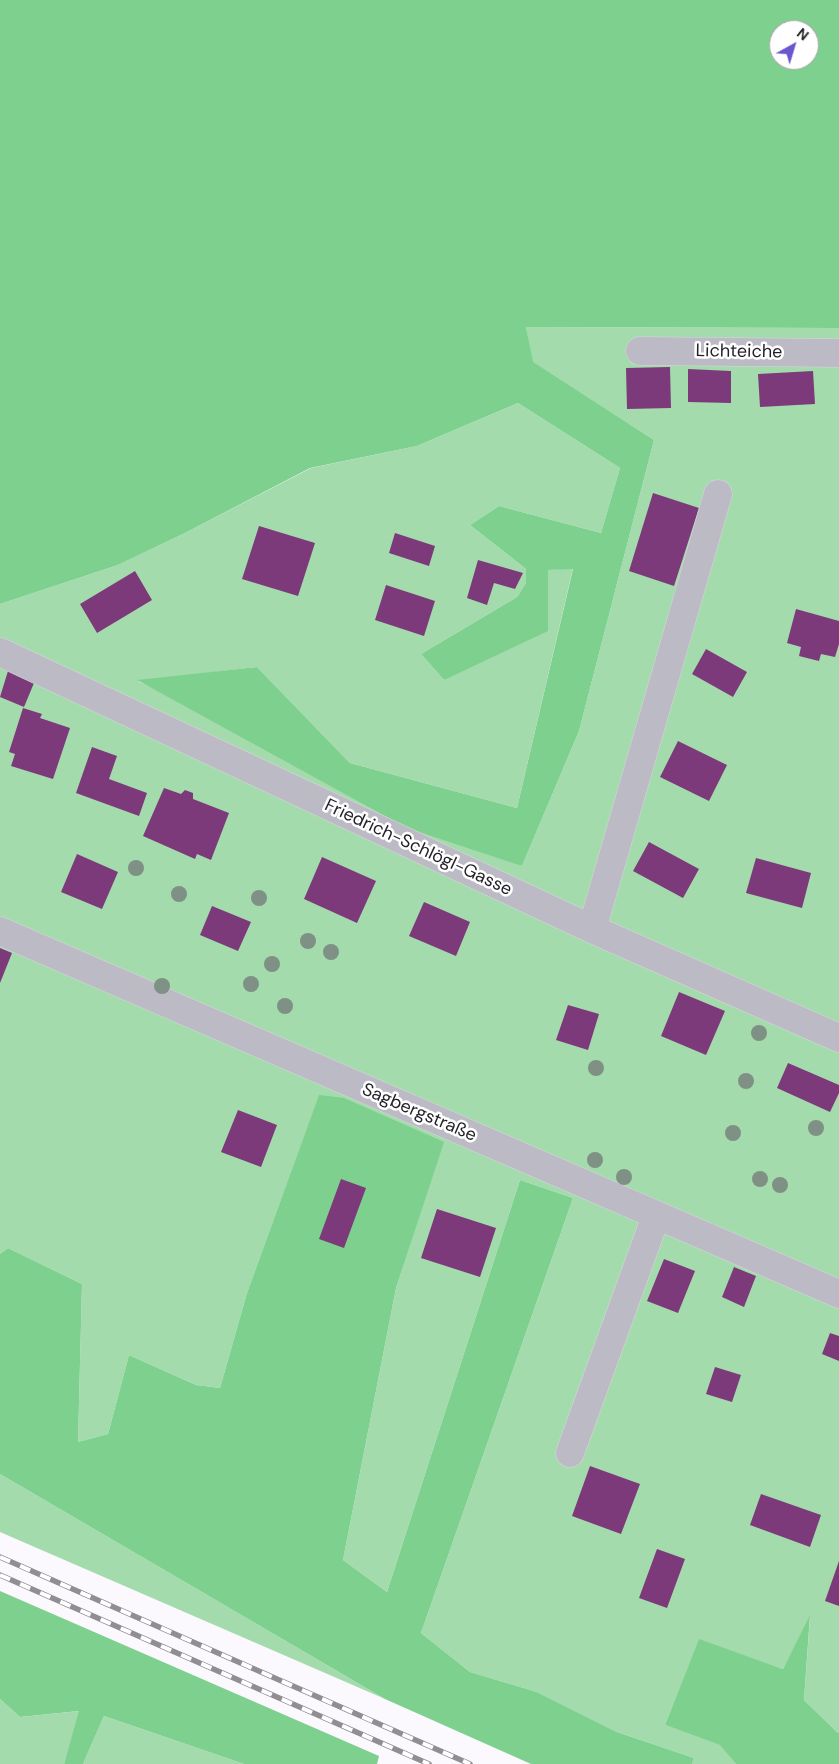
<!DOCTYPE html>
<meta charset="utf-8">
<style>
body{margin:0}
#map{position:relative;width:839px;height:1764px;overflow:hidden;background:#fbf9fe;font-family:"DM Sans",sans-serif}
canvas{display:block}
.north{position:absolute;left:769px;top:20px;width:50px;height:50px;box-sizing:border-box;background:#fff;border:1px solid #a7a5a9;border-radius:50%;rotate:39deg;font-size:14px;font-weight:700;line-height:20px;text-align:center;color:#231f27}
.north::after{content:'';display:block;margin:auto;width:18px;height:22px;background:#6b56cf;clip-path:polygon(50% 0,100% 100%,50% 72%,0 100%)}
</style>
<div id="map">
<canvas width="839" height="1764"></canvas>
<div class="north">N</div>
</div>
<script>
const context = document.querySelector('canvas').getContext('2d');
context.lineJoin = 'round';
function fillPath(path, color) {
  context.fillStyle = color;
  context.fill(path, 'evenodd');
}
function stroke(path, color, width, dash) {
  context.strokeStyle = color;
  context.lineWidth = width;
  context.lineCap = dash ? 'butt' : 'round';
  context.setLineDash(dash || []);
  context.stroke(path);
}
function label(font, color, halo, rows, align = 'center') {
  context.font = font + ' "DM Sans",sans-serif';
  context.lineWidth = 5;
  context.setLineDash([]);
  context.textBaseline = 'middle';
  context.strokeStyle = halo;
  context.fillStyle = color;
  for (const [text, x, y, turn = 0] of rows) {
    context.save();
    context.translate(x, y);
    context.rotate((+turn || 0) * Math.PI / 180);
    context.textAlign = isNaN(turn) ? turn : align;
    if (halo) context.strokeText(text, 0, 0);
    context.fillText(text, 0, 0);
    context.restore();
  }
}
const green = new Path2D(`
 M 526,327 L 839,328 L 839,1730 L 838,1733 L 804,1700 L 810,1617 L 783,1669 L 699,1640 L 665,1725 L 721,1745 L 736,1764 L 692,1764 L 694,1758 L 617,1732 L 537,1692 L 470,1672 L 421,1633 L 573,1198 L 520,1180 L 387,1592 L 343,1560 L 396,1288 L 443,1142 L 319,1096 L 247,1293 L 220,1388 L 196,1385 L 129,1355 L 108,1434 L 78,1442 L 82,1284 L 8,1248 L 0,1254 L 0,604 L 118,565 L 185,533 L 311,468 L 417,446 L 518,403 L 620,468 L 601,533 L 499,506 L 470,525 L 526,569 L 526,583 L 517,597 L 421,654 L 444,680 L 548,570 L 573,568 L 517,808 L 350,763 L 257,667 L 138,681 L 522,866 L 579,731 L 654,440 L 532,362 Z
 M 0,1474 L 385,1699 L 0,1532 Z
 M 0,1699 L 20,1717 L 80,1711 L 64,1764 L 0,1764 Z
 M 104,1716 L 244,1764 L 83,1764 Z`);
const forest = new Path2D(`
 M 0,0 L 839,0 L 839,328 L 526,327 L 533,362 L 654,440 L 579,731 L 522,866 L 407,828 L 137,680 L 257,667 L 350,763 L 517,808 L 573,569 L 548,570 L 548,631 L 444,680 L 421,654 L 517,597 L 526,583 L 526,569 L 470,525 L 499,506 L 601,533 L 620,468 L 518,403 L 417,446 L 310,468 L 185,533 L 118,565 L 0,604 ZM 779,30 L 809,30 L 809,60 L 779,60 Z
 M 319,1095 L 344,1098 L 444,1142 L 396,1288 L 343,1560 L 387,1592 L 520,1180 L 573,1198 L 421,1633 L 470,1672 L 537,1692 L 617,1732 L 694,1758 L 692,1764 L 531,1764 L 385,1699 L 0,1474 L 0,1254 L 8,1248 L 82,1284 L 78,1442 L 108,1434 L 129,1355 L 196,1385 L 220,1388 L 247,1293 Z
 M 0,1591 L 379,1756 L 377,1764 L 244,1764 L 104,1716 L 83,1764 L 64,1764 L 79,1711 L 20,1717 L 0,1699 Z
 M 810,1615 L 804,1700 L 838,1733 L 839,1730 L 839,1764 L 736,1764 L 720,1745 L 665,1725 L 699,1639 L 783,1669 Z`);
const building = new Path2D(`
 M 670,367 L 671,408 L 627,409 L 626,368 Z
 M 688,369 L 731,371 L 731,403 L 688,402 Z
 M 813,371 L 815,404 L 760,407 L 758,374 Z
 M 653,493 L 699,508 L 674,586 L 629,571 Z
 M 259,526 L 315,543 L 298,596 L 242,579 Z
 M 395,533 L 435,546 L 429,566 L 389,553 Z
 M 478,560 L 523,573 L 515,589 L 494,583 L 487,605 L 467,598 Z
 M 135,571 L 152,600 L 97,633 L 80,604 Z
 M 386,585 L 435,601 L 424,636 L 375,620 Z
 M 796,609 L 839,621 L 839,644 L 835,657 L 821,654 L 819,661 L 799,656 L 801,647 L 787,643 Z
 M 706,649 L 747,672 L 733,697 L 692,674 Z
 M 8,671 L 34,683 L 24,707 L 0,697 Z
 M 23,708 L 42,714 L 40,718 L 70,728 L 53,779 L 11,766 L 15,754 L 9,752 Z
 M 678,741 L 727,765 L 709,801 L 660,777 Z
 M 92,747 L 117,756 L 109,779 L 147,793 L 139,816 L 76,793 Z
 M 164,788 L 181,794 L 185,790 L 193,793 L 193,799 L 229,813 L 211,860 L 197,854 L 195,859 L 143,836 Z
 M 649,842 L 699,869 L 683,898 L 633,871 Z
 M 77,854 L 118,872 L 102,909 L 61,892 Z
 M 322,857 L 376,881 L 357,923 L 304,899 Z
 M 756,858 L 811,873 L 802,908 L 746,893 Z
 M 424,902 L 470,922 L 456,956 L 409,936 Z
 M 212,906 L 251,922 L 238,951 L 200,935 Z
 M 0,948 L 12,953 L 0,983 Z
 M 679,992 L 725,1011 L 706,1055 L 661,1036 Z
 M 568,1005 L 599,1014 L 588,1050 L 556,1040 Z
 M 788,1063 L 839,1085 L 839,1093 L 830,1112 L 777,1088 Z
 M 238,1110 L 277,1125 L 261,1167 L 221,1152 Z
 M 341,1179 L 366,1188 L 344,1248 L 319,1239 Z
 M 437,1209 L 496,1228 L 480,1277 L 421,1258 Z
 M 664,1259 L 695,1271 L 678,1313 L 647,1301 Z
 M 734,1267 L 756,1276 L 744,1307 L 722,1297 Z
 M 830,1333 L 839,1336 L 839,1361 L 822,1354 Z
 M 715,1367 L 741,1375 L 732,1402 L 706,1394 Z
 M 590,1466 L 640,1484 L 621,1534 L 572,1516 Z
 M 761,1494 L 821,1515 L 810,1547 L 750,1525 Z
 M 657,1549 L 685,1559 L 667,1608 L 639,1598 Z
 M 839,1561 L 839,1606 L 825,1601 Z`);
const minor = new Path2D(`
 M 640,351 L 839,353
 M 0,652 L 592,929 L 839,1038
 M 592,929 L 718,494
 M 0,931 L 839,1294
 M 570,1453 L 656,1216`);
const rail = new Path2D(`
 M 0,1557 L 470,1764
 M 0,1575 L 429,1764`);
const trees = [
 [136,868],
 [179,894],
 [259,898],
 [308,941],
 [331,952],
 [272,964],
 [251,984],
 [162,986],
 [285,1006],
 [759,1033],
 [596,1068],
 [746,1081],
 [816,1128],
 [733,1133],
 [595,1160],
 [624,1177],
 [760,1179],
 [780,1185]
];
const streetNames = [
 ["Lichteiche",739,352,1],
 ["Friedrich-Schlögl-Gasse",418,848,25],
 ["Sagbergstraße",419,1113,23]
];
fillPath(green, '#a4dbac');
fillPath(forest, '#7dd08d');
fillPath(building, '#7c3a7a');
stroke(minor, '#d8d6dc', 29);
stroke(minor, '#bcbbc5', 28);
stroke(rail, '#908d93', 5.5);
stroke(rail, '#fff', 4, [11]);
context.fillStyle = '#7f9084';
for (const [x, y] of trees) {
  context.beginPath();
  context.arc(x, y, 8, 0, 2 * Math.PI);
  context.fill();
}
label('18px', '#231f27', '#fff', streetNames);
</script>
